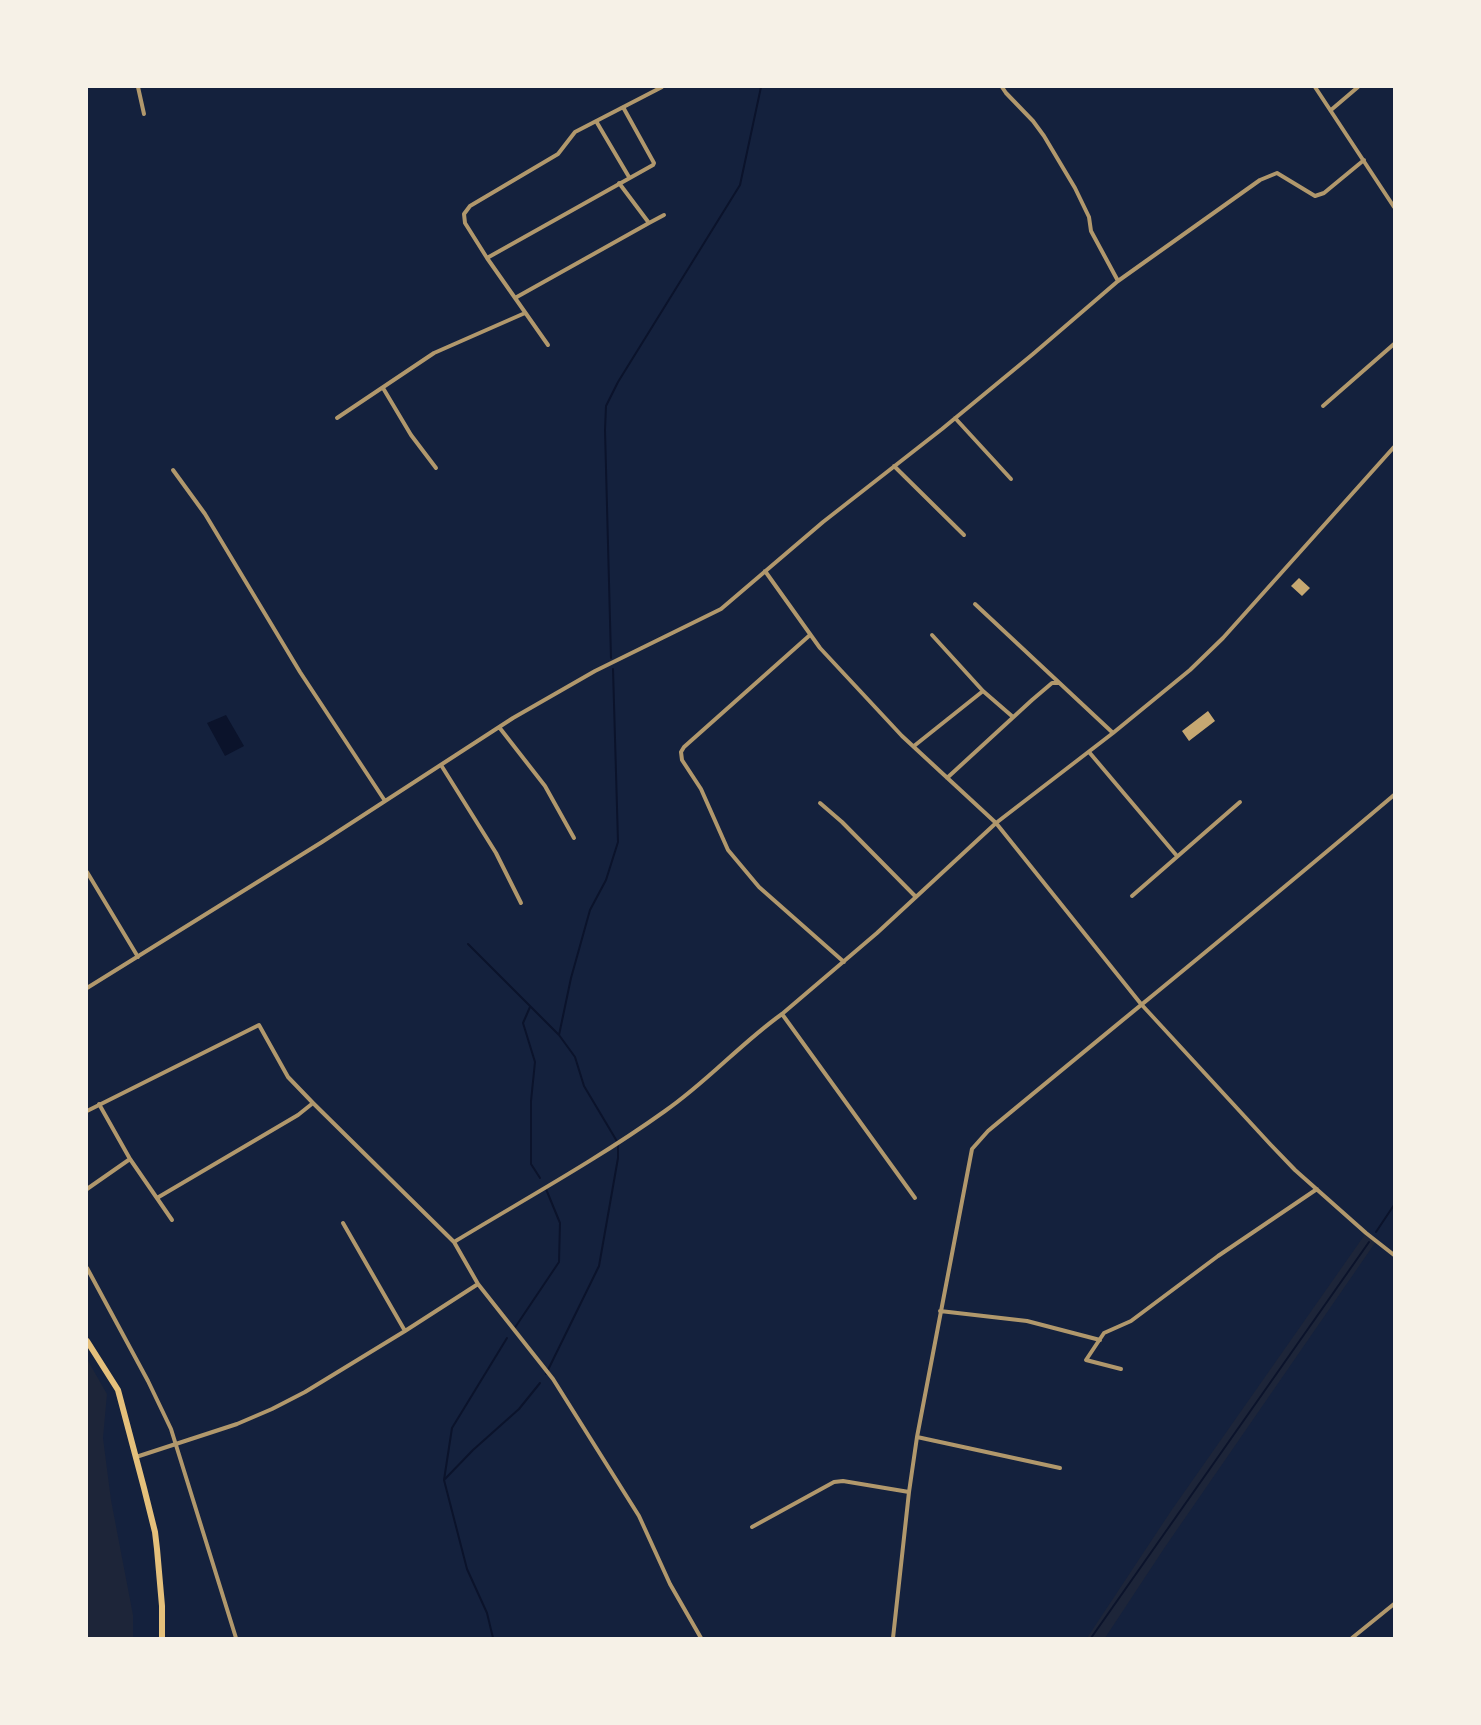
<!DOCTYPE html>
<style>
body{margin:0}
#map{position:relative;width:1481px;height:1725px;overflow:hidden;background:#14213d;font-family:Karla,sans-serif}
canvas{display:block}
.frame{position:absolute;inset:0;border:88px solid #f6f1e7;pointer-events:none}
</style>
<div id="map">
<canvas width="1481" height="1725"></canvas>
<div class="frame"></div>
</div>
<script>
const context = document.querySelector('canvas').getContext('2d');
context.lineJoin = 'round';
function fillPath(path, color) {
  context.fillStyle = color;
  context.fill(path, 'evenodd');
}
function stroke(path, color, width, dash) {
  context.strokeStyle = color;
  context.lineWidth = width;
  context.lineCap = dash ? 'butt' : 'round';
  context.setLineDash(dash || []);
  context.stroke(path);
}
const green = new Path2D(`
 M 1366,1233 L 1377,1240 L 1165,1547 L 1105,1638 L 1087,1638 L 1171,1511 Z
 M 87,1359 L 107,1394 L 103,1438 L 111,1500 L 133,1615 L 133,1638 L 87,1638 Z`);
const water = new Path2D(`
 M 226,715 L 244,746 L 225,756 L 207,723 Z`);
const stream = new Path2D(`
 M 611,658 L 605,430 L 606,406 L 618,382 L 740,185 L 761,87
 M 468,944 L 559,1035 L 575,1057 L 584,1086 L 618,1143 L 618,1158 L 599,1266 L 546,1374
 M 530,1007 L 523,1023 L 535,1062 L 531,1101 L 531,1164 L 540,1178
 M 559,1035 L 571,978 L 590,910 L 606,880 L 618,842 L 613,669
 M 1376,1232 L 1394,1205
 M 514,1329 L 559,1262 L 560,1223 L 546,1189
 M 444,1480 L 473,1450 L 519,1409 L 540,1383
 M 493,1638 L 487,1613 L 467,1569 L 444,1480 L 452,1428 L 507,1338
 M 1091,1638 L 1369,1242`);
const building = new Path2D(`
 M 1299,578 L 1310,588 L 1302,596 L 1291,586 Z
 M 1208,711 L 1215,721 L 1189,741 L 1182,731 Z`);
const minor = new Path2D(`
 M 138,87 L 144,114
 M 1002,87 L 1006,93 L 1033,121 L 1044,136 L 1075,188 L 1089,217 L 1091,231 L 1118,281
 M 1315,87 L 1394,207
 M 1331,110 L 1358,87
 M 596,121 L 629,177
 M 649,223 L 664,215
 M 487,258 L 653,165 L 654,163 L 623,107
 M 515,298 L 649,223 L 619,183
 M 548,345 L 487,258 L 465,223 L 464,214 L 470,206 L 558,154 L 575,132 L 662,87
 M 383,388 L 411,435 L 436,468
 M 1323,406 L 1394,344
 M 337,418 L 434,353 L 525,313
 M 955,418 L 1011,479
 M 894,466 L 964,535
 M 173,470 L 205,514 L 300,672 L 385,801
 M 765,571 L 820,648 L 902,736 L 996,823 L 1141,1004 L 1270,1144 L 1295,1170 L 1366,1233 L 1394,1255
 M 975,604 L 1113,733
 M 810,635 L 684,747 L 681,752 L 682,760 L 701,789 L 728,850 L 759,887 L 844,962
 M 932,635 L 983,691
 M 499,727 L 545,786 L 574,838
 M 914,746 L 983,691 L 1013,717
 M 1089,752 L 1177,856
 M 441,765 L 496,853 L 521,903
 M 947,778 L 1032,700 L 1052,683 L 1059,683
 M 820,803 L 842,822 L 916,897
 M 87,872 L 138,957
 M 1132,896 L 1240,802
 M 87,988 L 322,842 L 513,718 L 595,671 L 721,609 L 823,522 L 942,429 L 1033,354 L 1118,281 L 1260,180 L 1277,173 L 1315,196 L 1324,193 L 1364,160
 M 782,1014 L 915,1198
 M 99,1104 L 130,1159
 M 87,1111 L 259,1025 L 288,1077 L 313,1103
 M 87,1189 L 130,1159 L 172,1220
 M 157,1198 L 298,1115 L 313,1103 L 454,1242
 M 343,1223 L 405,1331
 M 87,1268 L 148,1381 L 171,1429 L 236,1638
 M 478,1284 L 553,1379 L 639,1516 L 670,1584 L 701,1638
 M 940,1311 L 1027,1321 L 1100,1340
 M 1121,1369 L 1086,1360 L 1104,1333 L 1131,1321 L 1218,1256 L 1317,1189
 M 917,1437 L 1060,1468
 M 136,1457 L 237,1424 L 272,1409 L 305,1392 L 405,1331 L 478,1284 L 454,1242 C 525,1199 598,1159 665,1111 C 707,1082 740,1044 782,1014 L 877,933 L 996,823 L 1113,733 L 1190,670 L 1223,638 L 1394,447
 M 752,1527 L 834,1482 L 843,1481 L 909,1492
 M 893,1638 L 909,1492 L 917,1437 L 972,1149 L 988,1131 C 1123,1019 1260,909 1394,795
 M 1352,1638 L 1394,1604`);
const secondary = new Path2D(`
 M 87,1341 L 118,1390 L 144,1488 L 155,1532 L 157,1549 L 162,1606 L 162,1638`);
fillPath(green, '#1d2539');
fillPath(water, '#0b132b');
stroke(stream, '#0b132b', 2);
fillPath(building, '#c6a872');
stroke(minor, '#b1986c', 4);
stroke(secondary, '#e5c07b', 6);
</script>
